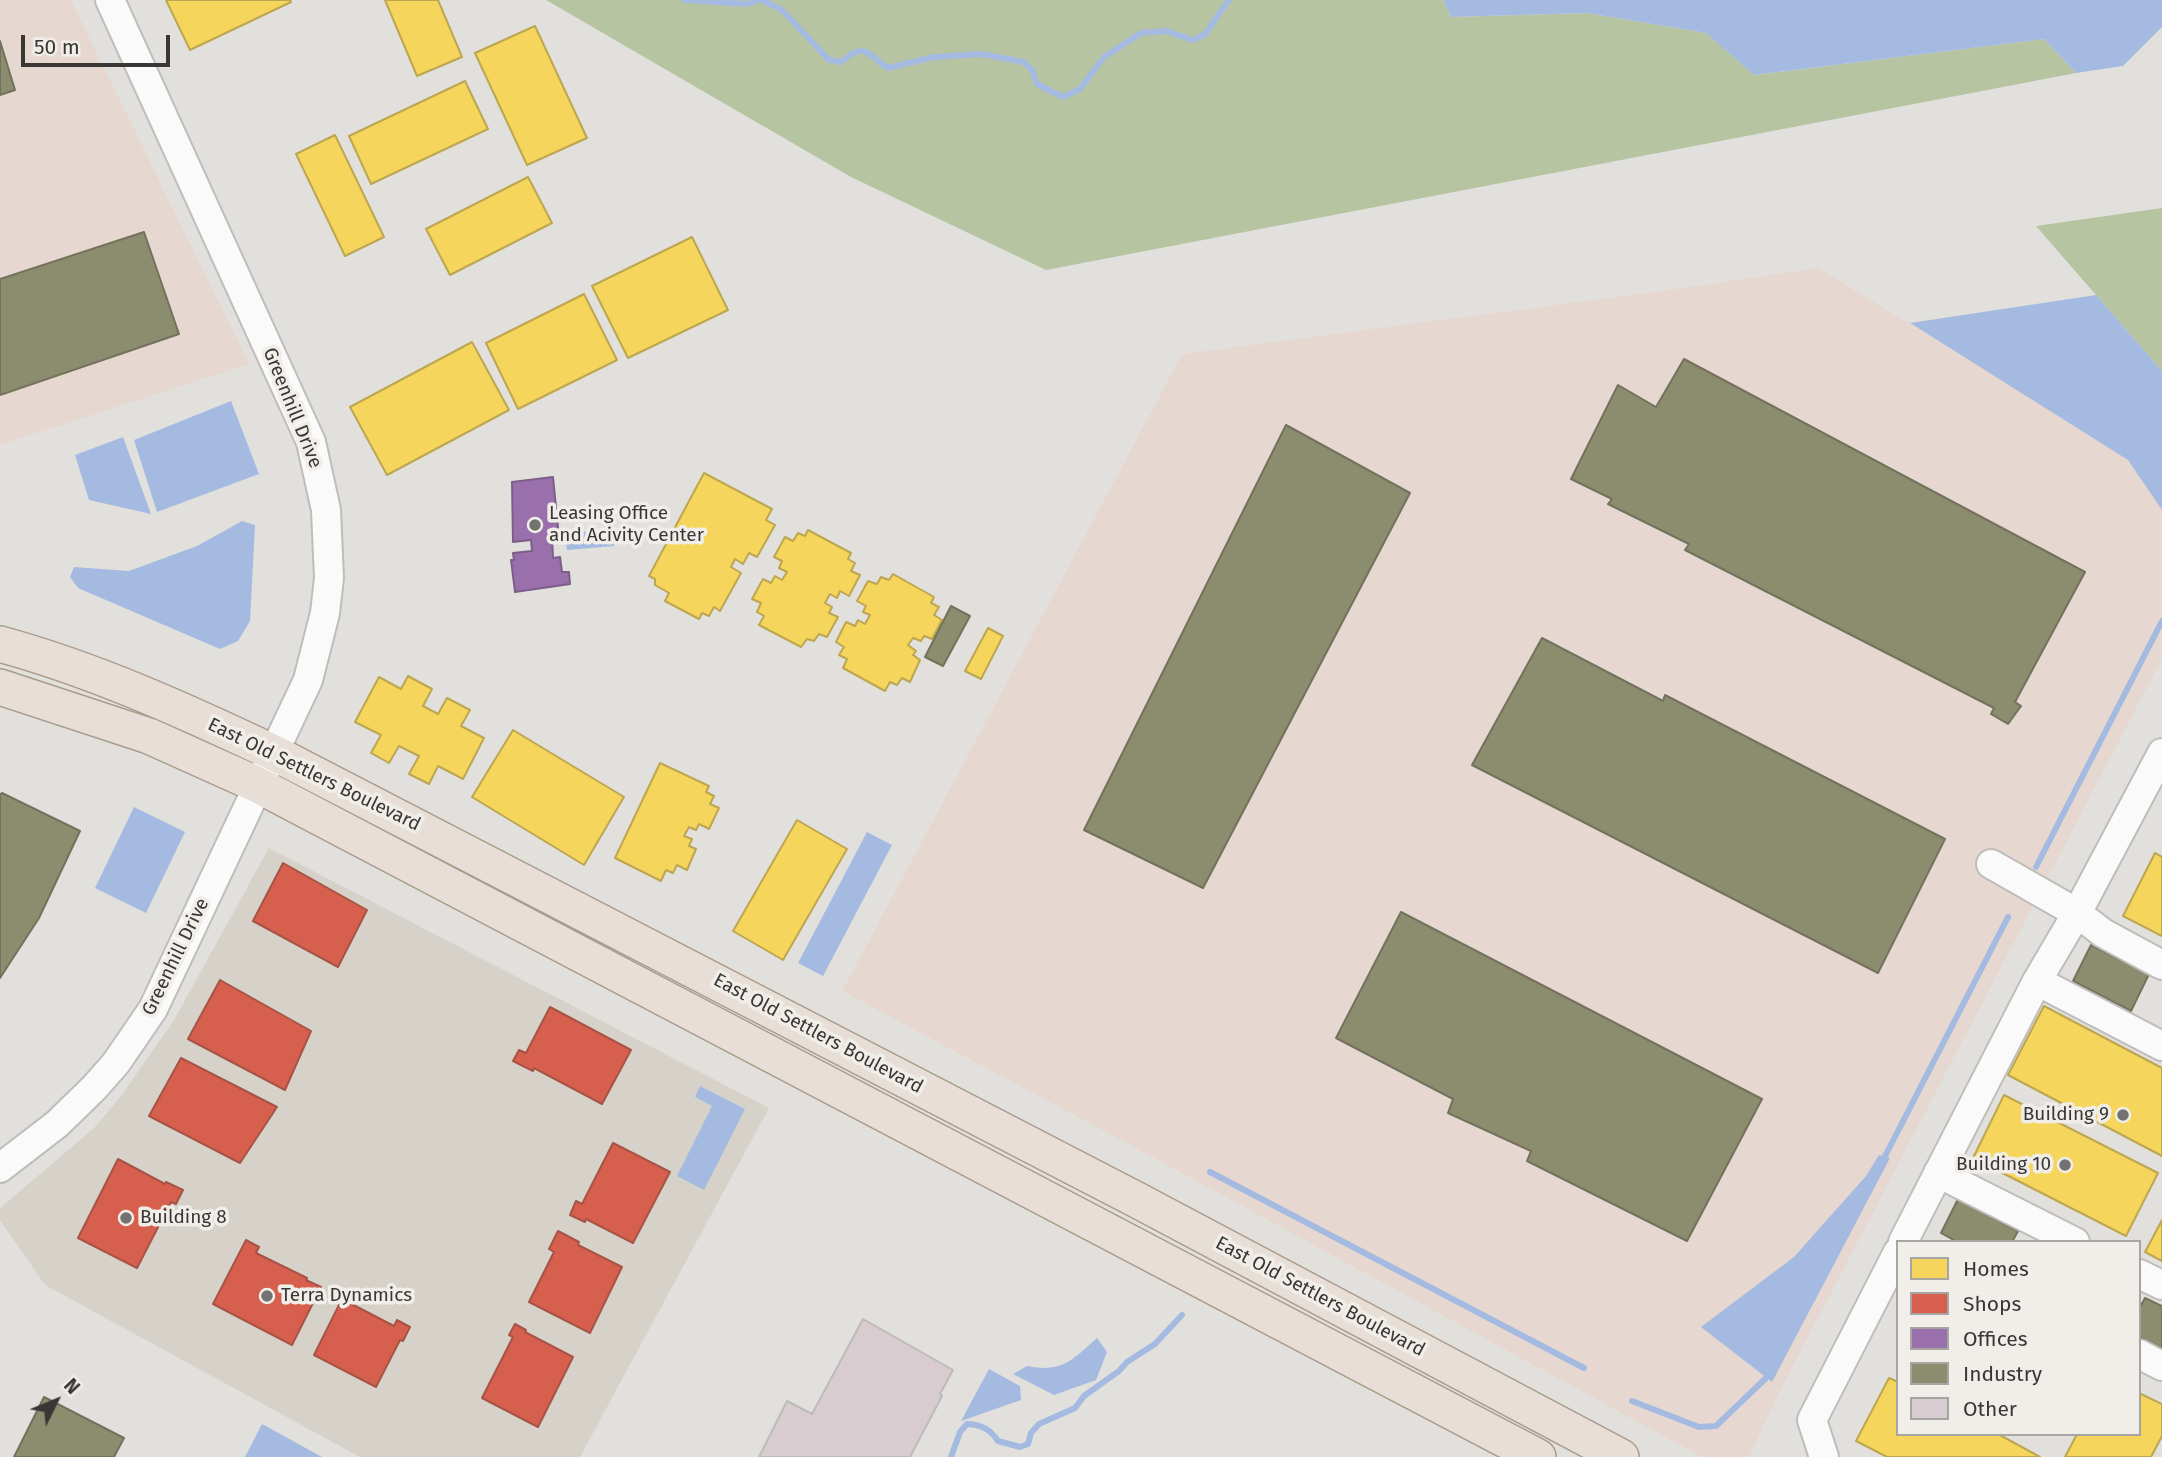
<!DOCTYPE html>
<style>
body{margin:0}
#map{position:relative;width:2162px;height:1457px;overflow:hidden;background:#e2e0dd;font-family:"Fira Sans",sans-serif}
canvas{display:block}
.legend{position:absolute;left:1896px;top:1240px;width:245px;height:196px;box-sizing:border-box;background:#f1eee9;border:2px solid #a7a5a1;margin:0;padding:9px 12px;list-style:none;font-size:21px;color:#383735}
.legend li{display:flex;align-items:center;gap:14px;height:35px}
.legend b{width:35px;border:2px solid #a7a5a1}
.north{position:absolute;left:21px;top:1366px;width:70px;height:70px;-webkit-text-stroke:5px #f1eee9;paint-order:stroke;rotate:47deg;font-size:19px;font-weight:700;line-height:28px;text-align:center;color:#383735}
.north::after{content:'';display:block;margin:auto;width:24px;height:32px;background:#383735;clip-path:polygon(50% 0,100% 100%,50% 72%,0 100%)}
.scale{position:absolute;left:21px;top:35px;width:149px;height:32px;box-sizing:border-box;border:4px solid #383735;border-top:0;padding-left:9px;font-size:21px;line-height:24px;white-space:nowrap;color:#383735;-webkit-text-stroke:5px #f1eee9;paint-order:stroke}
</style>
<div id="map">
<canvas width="2162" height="1457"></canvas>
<ul class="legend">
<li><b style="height:19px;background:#f6d55c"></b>Homes</li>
<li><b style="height:19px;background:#d6604d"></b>Shops</li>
<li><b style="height:19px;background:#9970ab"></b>Offices</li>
<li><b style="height:19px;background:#8c8c6e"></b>Industry</li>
<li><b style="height:19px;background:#d9ccd1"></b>Other</li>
</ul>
<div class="north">N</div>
<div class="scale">50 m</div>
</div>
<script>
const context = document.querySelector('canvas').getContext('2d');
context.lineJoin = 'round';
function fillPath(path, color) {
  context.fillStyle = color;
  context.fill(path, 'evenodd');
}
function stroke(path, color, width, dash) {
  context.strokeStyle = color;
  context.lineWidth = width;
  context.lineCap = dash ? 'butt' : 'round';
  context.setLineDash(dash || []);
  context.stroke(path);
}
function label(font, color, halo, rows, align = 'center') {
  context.font = font + ' "Fira Sans",sans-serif';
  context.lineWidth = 7;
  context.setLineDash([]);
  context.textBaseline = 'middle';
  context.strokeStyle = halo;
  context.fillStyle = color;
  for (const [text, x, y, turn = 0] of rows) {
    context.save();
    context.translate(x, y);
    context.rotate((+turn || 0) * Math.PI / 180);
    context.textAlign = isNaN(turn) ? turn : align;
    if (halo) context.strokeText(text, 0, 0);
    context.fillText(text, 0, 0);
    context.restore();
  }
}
const built = new Path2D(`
 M 269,848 L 769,1108 L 580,1457 L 360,1457 L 45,1285 L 0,1220 L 0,1208 L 94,1128 L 121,1096 L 174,1020 Z`);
const industrial = new Path2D(`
 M 0,0 L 71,0 L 249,364 L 0,445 Z
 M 1818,268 L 2012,386 L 2128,460 L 2162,510 L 2162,659 L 1782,1387 L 1749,1457 L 1702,1457 L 1136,1148 L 842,991 L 1182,354 L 1669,290 Z`);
const forest = new Path2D(`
 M 546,0 L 1443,0 L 1451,17 L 1587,13 L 1706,33 L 1755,75 L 2044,39 L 2076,73 L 1046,270 L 851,177 Z
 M 2162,208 L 2162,371 L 2036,226 Z`);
const water = new Path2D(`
 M 1443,0 L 2162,0 L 2162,27 L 2123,66 L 2076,73 L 2044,39 L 1754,75 L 1706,33 L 1587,13 L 1451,17 Z
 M 2096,295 L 2162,371 L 2162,510 L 2128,460 L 1910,323 Z
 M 231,401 L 259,474 L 157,512 L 134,440 Z
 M 123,437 L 151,514 L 89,500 L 75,455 Z
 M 242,521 L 255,525 L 250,621 L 238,641 L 220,649 L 78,588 L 70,577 L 74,567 L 129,571 L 197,546 Z
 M 612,529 L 614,546 L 567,550 L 565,534 Z
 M 134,807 L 185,832 L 146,913 L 95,888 Z
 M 867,832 L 892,845 L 823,976 L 798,963 Z
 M 700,1086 L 745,1109 L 704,1190 L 677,1176 L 712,1106 L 695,1097 Z
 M 1879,1155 L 1890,1158 L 1772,1382 L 1701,1327 L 1794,1257 L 1866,1176 Z
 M 1097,1338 L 1107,1352 L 1096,1380 L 1054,1395 L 1013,1374 L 1027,1366 C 1063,1373 1072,1360 1097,1338 Z
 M 989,1369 L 1020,1386 L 1021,1400 L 961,1421 Z
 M 262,1424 L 322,1457 L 245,1457 Z`);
const homes = new Path2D(`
 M 166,0 L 290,0 L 291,2 L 190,50 Z
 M 385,0 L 438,0 L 462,57 L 417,76 Z
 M 535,26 L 587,138 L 527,165 L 475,53 Z
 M 465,81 L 488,129 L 371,184 L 349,136 Z
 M 335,135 L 384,237 L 345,256 L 296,154 Z
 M 528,177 L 552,223 L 450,275 L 426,229 Z
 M 692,237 L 728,310 L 628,358 L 592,286 Z
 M 584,294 L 617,360 L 518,409 L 486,343 Z
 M 472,342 L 509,410 L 387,475 L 350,407 Z
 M 704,473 L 772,509 L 766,520 L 775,525 L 757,557 L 749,553 L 743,564 L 735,559 L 731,567 L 741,573 L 720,611 L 714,607 L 709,616 L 702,613 L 699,619 L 665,601 L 669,593 L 655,585 L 655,579 L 649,576 Z
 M 808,530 L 851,553 L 848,559 L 855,563 L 851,571 L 860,575 L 849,596 L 840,591 L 837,598 L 830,594 L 825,603 L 832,607 L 829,613 L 838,617 L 827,637 L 819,634 L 814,641 L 807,639 L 801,647 L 759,625 L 764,616 L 757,612 L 761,603 L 752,599 L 763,579 L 771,583 L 775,576 L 782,580 L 787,572 L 779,568 L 782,561 L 774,557 L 785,537 L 793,541 L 798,533 L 805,536 Z
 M 893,574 L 934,597 L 931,603 L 939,607 L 934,615 L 942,620 L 932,639 L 924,636 L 921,641 L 913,638 L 908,645 L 916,651 L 913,655 L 920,660 L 910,682 L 902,678 L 897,685 L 890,682 L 885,691 L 843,668 L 847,659 L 839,655 L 844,647 L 836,642 L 846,622 L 855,626 L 858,620 L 865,624 L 870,615 L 863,612 L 866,606 L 857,601 L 868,581 L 877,584 L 881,577 L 889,580 Z
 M 988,628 L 1003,636 L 981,679 L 965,671 Z
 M 408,676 L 432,689 L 423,706 L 438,714 L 447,698 L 470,710 L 461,726 L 484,738 L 463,779 L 438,766 L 429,784 L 409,774 L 419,756 L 399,746 L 389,763 L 371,753 L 381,735 L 355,722 L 379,677 L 401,689 Z
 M 513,730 L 624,797 L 584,865 L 472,797 Z
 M 660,763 L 709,786 L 706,792 L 714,796 L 710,804 L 719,808 L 709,829 L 699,824 L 696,830 L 689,827 L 684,836 L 692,839 L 689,846 L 696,849 L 687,870 L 677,865 L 673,873 L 666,870 L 661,881 L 615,858 Z
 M 797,820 L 847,849 L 783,960 L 733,931 Z
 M 2155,853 L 2162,857 L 2162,936 L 2123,916 Z
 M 2044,1006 L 2162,1068 L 2162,1156 L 2008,1075 Z
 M 2004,1095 L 2158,1173 L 2126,1236 L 1973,1158 Z
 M 2162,1220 L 2162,1261 L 2145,1252 Z
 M 1889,1378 L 1898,1382 L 1898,1434 L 1998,1434 L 2040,1457 L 1887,1457 L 1856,1441 Z
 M 2139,1393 L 2162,1404 L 2162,1436 L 2151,1457 L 2065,1457 L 2077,1434 L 2139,1434 Z`);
const shops = new Path2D(`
 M 283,863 L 367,910 L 338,967 L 253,921 Z
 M 220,980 L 311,1031 L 285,1090 L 188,1039 Z
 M 550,1007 L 631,1050 L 602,1104 L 534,1068 L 533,1071 L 513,1061 L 519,1050 L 526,1053 Z
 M 181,1058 L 277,1107 L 240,1163 L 149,1116 Z
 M 613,1143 L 670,1172 L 633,1243 L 586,1219 L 585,1222 L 570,1215 L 576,1201 L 582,1204 Z
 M 118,1159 L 165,1184 L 166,1182 L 183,1190 L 176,1204 L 171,1202 L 137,1268 L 78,1238 Z
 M 558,1231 L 579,1242 L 578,1245 L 622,1267 L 590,1333 L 529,1302 L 554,1252 L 549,1249 Z
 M 246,1240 L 259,1247 L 256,1253 L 307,1278 L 306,1280 L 321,1287 L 292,1345 L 213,1304 Z
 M 342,1299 L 394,1326 L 397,1320 L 410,1327 L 403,1341 L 400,1340 L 376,1387 L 314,1355 Z
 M 515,1324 L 526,1330 L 525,1332 L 573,1357 L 538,1427 L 482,1398 L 513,1337 L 509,1335 Z`);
const offices = new Path2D(`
 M 553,477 L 559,537 L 552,537 L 553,558 L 560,557 L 562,572 L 569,572 L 570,584 L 515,592 L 511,560 L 514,560 L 513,553 L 532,551 L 531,540 L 513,542 L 512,482 Z`);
const industry = new Path2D(`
 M 0,41 L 15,90 L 0,95 Z
 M 144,232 L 179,334 L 0,395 L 0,279 Z
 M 1684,359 L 2085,572 L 2015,702 L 2021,706 L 2008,724 L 1991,714 L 1994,708 L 1685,550 L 1689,544 L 1608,504 L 1612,499 L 1571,479 L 1618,385 L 1656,407 Z
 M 1286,425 L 1410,493 L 1203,888 L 1084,830 Z
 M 951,606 L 970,616 L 943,666 L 925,657 Z
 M 1542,638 L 1663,701 L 1665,695 L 1945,839 L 1878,973 L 1472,765 Z
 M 2,793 L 80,831 L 39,918 L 0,978 L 0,795 Z
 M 1401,912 L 1762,1099 L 1687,1241 L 1527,1161 L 1531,1151 L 1448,1113 L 1453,1099 L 1336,1038 Z
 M 2091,945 L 2149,974 L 2131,1011 L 2073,981 Z
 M 1958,1199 L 2018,1231 L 2012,1242 L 1957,1242 L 1941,1233 Z
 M 2145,1298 L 2162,1306 L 2162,1349 L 2139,1337 L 2139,1309 Z
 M 44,1397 L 124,1438 L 114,1457 L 14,1457 Z`);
const stream = new Path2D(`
 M 685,0 L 747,4 L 759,0
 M 762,0 L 782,10 L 829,60 L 841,62 C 865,41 867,54 888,68 L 934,57 L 981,54 L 1024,62 L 1032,70 L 1037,84 L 1063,97 L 1080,89 L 1104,57 L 1141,33 L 1166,31 L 1193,40 L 1205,34 L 1229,0
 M 2036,867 L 2162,621
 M 1881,1164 L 2008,917
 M 1210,1172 L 1584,1368
 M 1632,1401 L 1699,1427 L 1716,1426 L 1766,1378 L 1770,1370
 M 951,1457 L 960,1432 L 967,1424 C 982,1425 990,1429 998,1441 L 1020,1447 L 1028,1444 L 1031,1433 L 1039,1424 L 1075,1408 L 1084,1396 L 1119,1371 L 1127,1362 L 1155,1344 L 1182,1315`);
const building = new Path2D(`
 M 863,1319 L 953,1370 L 940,1394 L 942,1396 L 910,1457 L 759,1457 L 787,1401 L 812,1414 Z`);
const minor = new Path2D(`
 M 2162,753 L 2077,913 L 2103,933 L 2162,965
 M 2037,981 L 2162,1046
 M 0,1168 L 57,1124 L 94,1088 L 116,1063 L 153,1009 L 308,680 L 325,613 L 329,578 L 326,510 L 311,442 L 110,0
 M 1938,1173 L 2075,1242
 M 1903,1242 L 2037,981 L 2077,913 L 1991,864
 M 2139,1274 L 2162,1285
 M 2139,1354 L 2162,1366
 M 1824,1457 L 1812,1420 L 1898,1252`);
const major = new Path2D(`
 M 0,644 C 95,670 185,711 274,753 L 1137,1200 L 1621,1457
 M 0,687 L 149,736 L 258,785 L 1538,1457`);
const markers = [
 [535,525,7,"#747270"],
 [2123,1115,7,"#747270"],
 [2065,1165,7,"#747270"],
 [126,1218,7,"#747270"],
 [267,1296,7,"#747270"]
];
const streetNames = [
 ["Greenhill Drive",292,408,68],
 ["East Old Settlers Boulevard",314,775,26],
 ["Greenhill Drive",176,957,-64],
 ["East Old Settlers Boulevard",818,1034,28],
 ["East Old Settlers Boulevard",1320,1297,28]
];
const poiNames = [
 ["Leasing Office",549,514],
 ["and Acivity Center",549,536],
 ["Building 9",2109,1115,"right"],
 ["Building 10",2051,1165,"right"],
 ["Building 8",140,1218],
 ["Terra Dynamics",281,1296]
];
fillPath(built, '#d6d2ca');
fillPath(industrial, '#e6d8d0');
fillPath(forest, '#b6c4a2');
fillPath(water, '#a5bae0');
fillPath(homes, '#f6d55c');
stroke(homes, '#bda650', 2);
fillPath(shops, '#d6604d');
stroke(shops, '#a75446', 2);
fillPath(offices, '#9970ab');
stroke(offices, '#7c5f88', 2);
fillPath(industry, '#8c8c6e');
stroke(industry, '#73725d', 2);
stroke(stream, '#a5bae0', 6);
fillPath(building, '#d9ccd1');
stroke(building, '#bdbbba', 2);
stroke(minor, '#bebdbb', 32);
stroke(major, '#aa9b8c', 38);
stroke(minor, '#fbfafa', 28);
stroke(major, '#e7dfd7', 35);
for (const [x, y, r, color] of markers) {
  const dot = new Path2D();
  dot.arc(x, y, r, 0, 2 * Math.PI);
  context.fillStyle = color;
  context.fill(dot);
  stroke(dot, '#f1eee9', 2.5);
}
label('19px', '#383735', '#f1eee9', streetNames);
label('19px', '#383735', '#f1eee9', poiNames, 'left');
</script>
